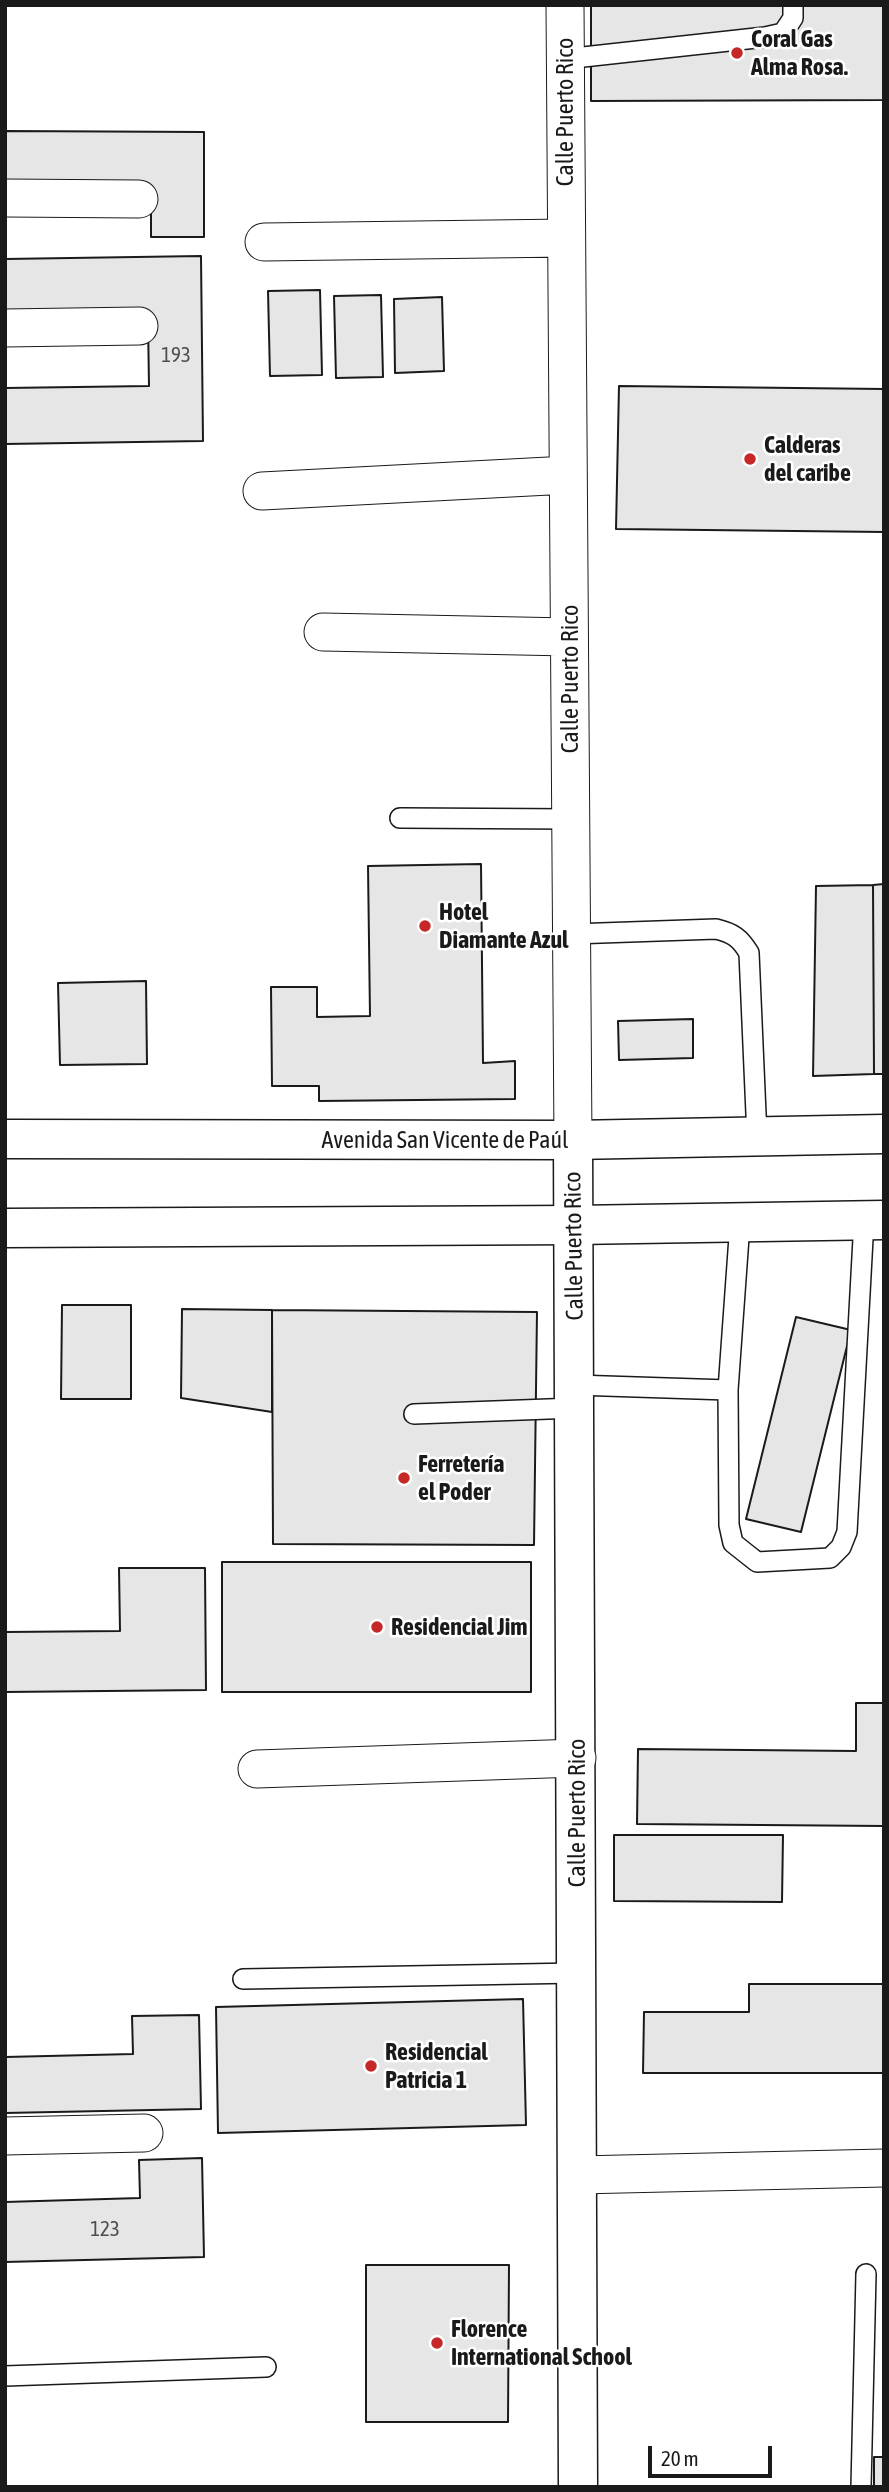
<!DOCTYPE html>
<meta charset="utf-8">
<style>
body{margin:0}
#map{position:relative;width:889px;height:2492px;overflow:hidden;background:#fff;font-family:"Asap Condensed",sans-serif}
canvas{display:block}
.frame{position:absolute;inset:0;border:7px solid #1a1a1a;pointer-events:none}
.scale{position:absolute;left:648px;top:2446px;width:124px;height:32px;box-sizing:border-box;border:4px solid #1a1a1a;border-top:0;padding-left:9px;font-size:21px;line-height:24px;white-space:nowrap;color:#1a1a1a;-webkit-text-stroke:5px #fff;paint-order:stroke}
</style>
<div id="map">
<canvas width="889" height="2492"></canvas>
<div class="frame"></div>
<div class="scale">20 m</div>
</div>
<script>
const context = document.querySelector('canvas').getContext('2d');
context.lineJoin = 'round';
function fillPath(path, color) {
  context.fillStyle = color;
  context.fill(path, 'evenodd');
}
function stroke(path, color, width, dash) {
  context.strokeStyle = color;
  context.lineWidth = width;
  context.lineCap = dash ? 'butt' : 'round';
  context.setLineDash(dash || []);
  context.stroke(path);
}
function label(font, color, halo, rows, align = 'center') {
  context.font = font + ' "Asap Condensed",sans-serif';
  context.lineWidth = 5;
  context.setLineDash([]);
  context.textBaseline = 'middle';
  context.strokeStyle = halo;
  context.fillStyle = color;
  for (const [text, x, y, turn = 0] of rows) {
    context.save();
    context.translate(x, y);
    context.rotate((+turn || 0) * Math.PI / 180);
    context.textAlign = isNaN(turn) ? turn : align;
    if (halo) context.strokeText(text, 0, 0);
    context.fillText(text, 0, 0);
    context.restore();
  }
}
const building = new Path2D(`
 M 591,5 L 884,5 L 884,100 L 591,101 Z
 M 5,131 L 204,132 L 204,237 L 151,237 L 151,194 L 5,194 Z
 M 201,256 L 203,441 L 5,444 L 5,388 L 149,386 L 148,322 L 5,324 L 5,259 Z
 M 320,290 L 322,375 L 270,376 L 268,291 Z
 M 381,295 L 383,377 L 336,378 L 334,296 Z
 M 442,297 L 444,371 L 395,373 L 394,299 Z
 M 619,386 L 884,389 L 884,532 L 616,529 Z
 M 481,864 L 483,1063 L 515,1061 L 515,1099 L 319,1101 L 319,1086 L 272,1086 L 271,987 L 317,987 L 317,1017 L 370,1016 L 368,866 Z
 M 884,884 L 884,1074 L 874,1074 L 873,885 Z
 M 873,885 L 874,1074 L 813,1076 L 816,886 Z
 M 146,981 L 147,1064 L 60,1065 L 58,983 Z
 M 693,1019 L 693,1058 L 619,1060 L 618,1021 Z
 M 62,1305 L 131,1305 L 131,1399 L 61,1399 Z
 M 182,1309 L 272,1310 L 272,1412 L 181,1398 Z
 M 272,1310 L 537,1312 L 534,1545 L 273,1544 Z
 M 796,1317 L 851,1330 L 801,1532 L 746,1519 Z
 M 222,1562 L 531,1562 L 531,1692 L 222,1692 Z
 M 119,1568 L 205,1568 L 206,1690 L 5,1692 L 5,1632 L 120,1631 Z
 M 856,1703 L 884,1703 L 884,1826 L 637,1824 L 638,1749 L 856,1751 Z
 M 614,1835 L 783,1835 L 782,1902 L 614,1901 Z
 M 749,1984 L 884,1984 L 884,2073 L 643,2073 L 644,2012 L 749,2012 Z
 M 523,1999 L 526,2125 L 218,2133 L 216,2007 Z
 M 199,2015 L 201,2109 L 5,2113 L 5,2057 L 133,2054 L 132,2016 Z
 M 202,2158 L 204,2257 L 5,2262 L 5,2202 L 140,2198 L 139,2160 Z
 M 366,2265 L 509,2265 L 508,2422 L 366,2422 Z
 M 874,2457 L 884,2457 L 884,2487 L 874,2487 Z`);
const lane = new Path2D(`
 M 565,59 L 765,37 L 783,33 L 793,18 L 793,5
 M 400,818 L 571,819
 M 572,934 L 716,929 C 733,933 740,938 749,953 L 757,1137
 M 740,1223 L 728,1390 L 729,1525 L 733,1543 L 757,1562 L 830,1558 L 841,1547 L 847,1532 L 864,1220
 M 575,1385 L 728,1390
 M 414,1414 L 575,1408
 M 243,1979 L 577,1973
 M 5,2376 L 266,2367
 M 861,2487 L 866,2274`);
const street = new Path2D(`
 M 565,5 L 573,1140
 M 5,198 L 139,199
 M 264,242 L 566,238
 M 5,328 L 139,326
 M 262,491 L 568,475
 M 323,632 L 569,637
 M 257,1769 L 577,1758
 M 5,2136 L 144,2133
 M 578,2175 L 884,2168`);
const secondary = new Path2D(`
 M 573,1140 L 578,2487`);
const primary = new Path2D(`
 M 5,1139 L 573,1140 L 884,1134
 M 5,1228 L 575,1225 L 884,1220`);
const markers = [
 [737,53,7,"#c62828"],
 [750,459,7,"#c62828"],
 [425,926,7,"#c62828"],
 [404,1478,7,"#c62828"],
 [377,1627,7,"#c62828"],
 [371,2066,7,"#c62828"],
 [437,2343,7,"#c62828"]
];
const numberNames = [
 ["193",176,355],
 ["123",105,2229]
];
const poiNames = [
 ["Coral Gas",751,39],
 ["Alma Rosa.",751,67],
 ["Calderas",764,445],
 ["del caribe",764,473],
 ["Hotel",439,912],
 ["Diamante Azul",439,940],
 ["Ferretería",418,1464],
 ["el Poder",418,1492],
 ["Residencial Jim",391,1627],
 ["Residencial",385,2052],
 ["Patricia 1",385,2080],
 ["Florence",451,2329],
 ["International School",451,2357]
];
const streetNames = [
 ["Calle Puerto Rico",565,112,-90],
 ["Calle Puerto Rico",570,679,-90],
 ["Avenida San Vicente de Paúl",445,1140],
 ["Calle Puerto Rico",574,1246,-91],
 ["Calle Puerto Rico",577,1813,-90]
];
fillPath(building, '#e6e6e6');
stroke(building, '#1a1a1a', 2);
stroke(lane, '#1a1a1a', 22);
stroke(street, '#1a1a1a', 39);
stroke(secondary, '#1a1a1a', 41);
stroke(primary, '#1a1a1a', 41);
stroke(lane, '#fff', 19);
stroke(street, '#fff', 37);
stroke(secondary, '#fff', 38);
stroke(primary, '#fff', 38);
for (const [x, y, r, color] of markers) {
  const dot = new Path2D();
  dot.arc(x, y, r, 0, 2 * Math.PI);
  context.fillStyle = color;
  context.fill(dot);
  stroke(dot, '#fff', 2.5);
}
label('21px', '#4d4d4d', null, numberNames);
label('bold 24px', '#1a1a1a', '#fff', poiNames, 'left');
label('24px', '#1a1a1a', '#fff', streetNames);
</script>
